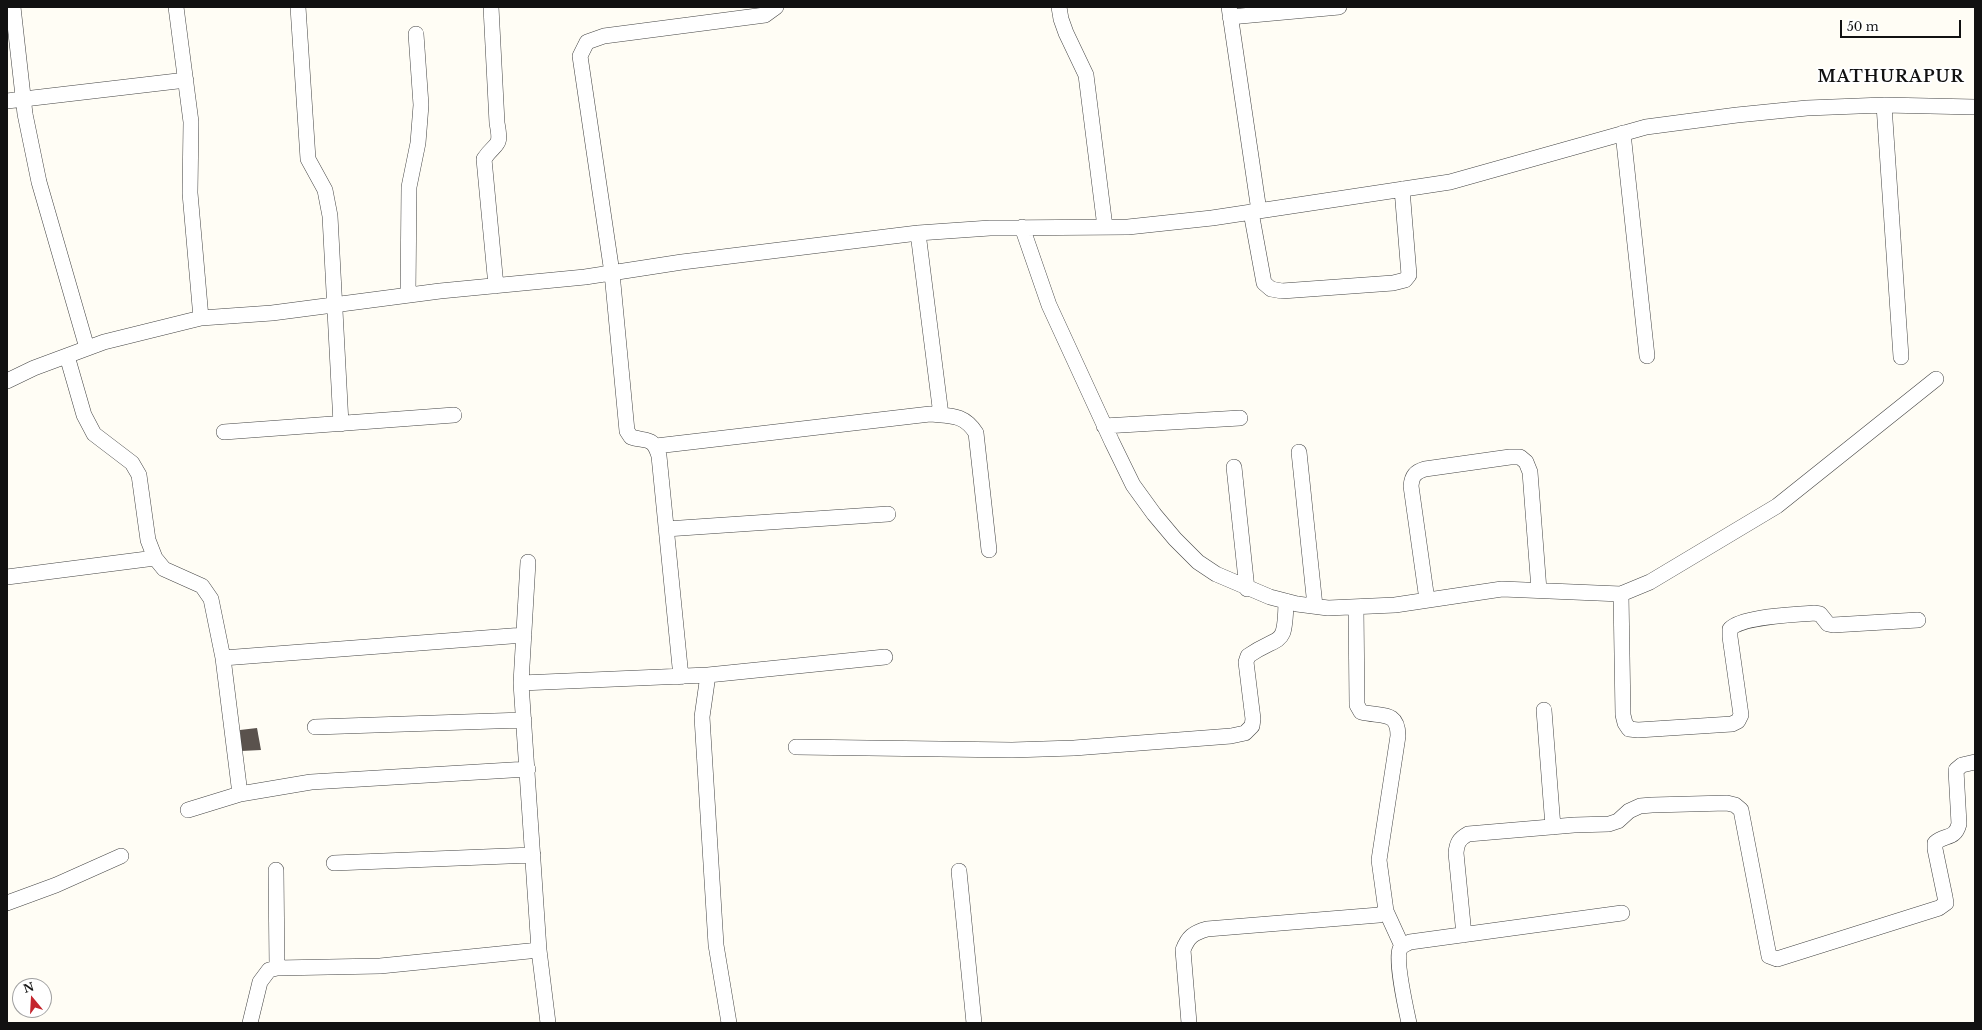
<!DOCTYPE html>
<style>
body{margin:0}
#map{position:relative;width:1982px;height:1030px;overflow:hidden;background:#fffdf5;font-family:"Libre Baskerville",serif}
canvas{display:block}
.frame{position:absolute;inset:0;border:8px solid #111;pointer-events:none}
.north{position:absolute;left:12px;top:978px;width:40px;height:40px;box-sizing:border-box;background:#fff;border:1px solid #a0a0a0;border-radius:50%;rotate:342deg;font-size:11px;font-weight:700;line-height:16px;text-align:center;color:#111}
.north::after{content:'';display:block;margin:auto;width:14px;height:18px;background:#c4262e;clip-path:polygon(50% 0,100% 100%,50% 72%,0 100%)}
.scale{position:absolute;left:1840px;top:20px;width:121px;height:18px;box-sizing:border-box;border:2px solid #111;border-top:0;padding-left:5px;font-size:12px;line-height:14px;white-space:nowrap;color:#111;-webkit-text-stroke:3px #fff;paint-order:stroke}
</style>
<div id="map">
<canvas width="1982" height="1030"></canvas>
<div class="frame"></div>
<div class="north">N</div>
<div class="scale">50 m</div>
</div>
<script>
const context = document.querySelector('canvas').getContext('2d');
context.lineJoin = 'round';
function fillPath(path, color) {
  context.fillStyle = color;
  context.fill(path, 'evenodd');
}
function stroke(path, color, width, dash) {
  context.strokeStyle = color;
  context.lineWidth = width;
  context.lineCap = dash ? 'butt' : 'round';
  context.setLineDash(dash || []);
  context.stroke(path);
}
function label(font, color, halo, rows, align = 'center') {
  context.font = font + ' "Libre Baskerville",serif';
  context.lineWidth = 4;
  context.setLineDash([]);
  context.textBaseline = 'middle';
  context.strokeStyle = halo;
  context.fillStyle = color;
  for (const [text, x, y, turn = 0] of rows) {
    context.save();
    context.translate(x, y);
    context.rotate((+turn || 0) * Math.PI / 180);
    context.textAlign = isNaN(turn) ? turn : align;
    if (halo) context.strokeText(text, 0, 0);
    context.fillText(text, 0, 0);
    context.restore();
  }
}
const building = new Path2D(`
 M 257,728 L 261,750 L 241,751 L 240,730 Z`);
const minor = new Path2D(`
 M 13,7 L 25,114 L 39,182 L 87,348
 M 176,7 L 191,122 L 190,193 L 201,318
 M 298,7 L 308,159 L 325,190 L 330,216 L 341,424
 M 491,7 L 497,123 C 502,149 496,141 484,159 L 496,286
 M 1059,7 L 1061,19 L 1066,33 L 1086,75 L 1105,227
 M 1229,7 L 1259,211
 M 1230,17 L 1339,7
 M 7,101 L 186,80
 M 1884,105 L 1901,357
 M 1623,133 L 1647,356
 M 1251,212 L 1264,283 L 1271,289 L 1282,291 L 1393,283 L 1405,280 L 1409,275 L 1402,189
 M 1022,227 L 1049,305 L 1112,442 L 1133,485 L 1154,514 L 1175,539 L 1198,562 L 1216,574 L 1270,597 L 1297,604 L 1328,608 L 1395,605 L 1502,589 L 1621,594 L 1650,582 L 1777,506 L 1936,379
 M 918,233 L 941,415
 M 408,295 L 409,187 L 418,143 L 421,105 L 416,34
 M 67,356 L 84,415 L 94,434 L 132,463 L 139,475 L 148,540 L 155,558 L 164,569 L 202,586 L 211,599 L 223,658 L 240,794
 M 7,381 L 34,368 L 104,342 L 201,318 L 272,313 L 440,291 L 585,277 L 682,262 L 918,233 L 990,228 L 1128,227 L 1212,218 L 1450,182 L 1646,127 L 1737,115 L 1807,108 L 1884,105 L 1975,107
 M 1104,426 L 1240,418
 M 224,432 L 454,415
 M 656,446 L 930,414 C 951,416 964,414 976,433 L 989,550
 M 1299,452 L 1315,606
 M 1234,467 L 1247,589
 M 666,529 L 888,514
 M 528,562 L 521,683 L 539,950 L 548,1023
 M 7,577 L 155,558
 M 1621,594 L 1623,715 L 1625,723 L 1629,729 L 1638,730 L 1732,724 L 1738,721 L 1741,715 L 1730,637 L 1730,629 C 1743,616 1794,615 1814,613 L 1820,614 L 1828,624 L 1833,625 L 1918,620
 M 1427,600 L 1411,486 C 1412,476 1415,472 1425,469 L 1510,457 L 1520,457 L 1526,462 L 1530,472 L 1539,590
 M 223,658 L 524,635
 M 708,675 L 702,717 L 716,945 L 729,1023
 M 681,677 L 659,456 C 653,436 647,442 631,437 L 627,431 L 612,273 L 580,56 L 587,42 L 604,36 L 765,15 L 776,7
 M 521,683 L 708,675 L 885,657
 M 1544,710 L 1553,827
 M 315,727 L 524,720
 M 796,747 L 1012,750 L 1074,748 L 1231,736 L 1245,733 L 1252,726 L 1253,719 L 1246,662 L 1248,656 C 1281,633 1285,650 1286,601
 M 188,810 L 240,794 L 311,782 L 528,769
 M 334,863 L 533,855
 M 276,870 L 277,968
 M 959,871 L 974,1023
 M 7,903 L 56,885 L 121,856
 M 1386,911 L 1402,946
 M 1464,935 L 1456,853 C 1457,843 1459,839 1468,834 L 1574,825 L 1609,824 L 1618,821 L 1629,811 L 1640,806 L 1652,805 L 1727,803 L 1735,805 L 1741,810 L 1769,956 L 1777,959 L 1939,908 L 1946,903 L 1945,897 L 1935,849 L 1935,843 C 1945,834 1955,840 1959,824 L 1956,770 L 1962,765 L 1975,762
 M 250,1023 L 260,982 L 269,970 L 277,968 L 380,966 L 539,950
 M 1189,1023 L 1183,950 C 1188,937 1193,933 1207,929 L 1379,915 L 1386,911 L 1379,860 L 1398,736 C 1398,710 1381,717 1361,712 L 1357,705 L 1356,607
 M 1409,1023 C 1406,1009 1395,960 1400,949 C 1402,945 1406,944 1410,942 L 1622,913`);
const districtNames = [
 ["MATHURAPUR",1891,77]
];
fillPath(building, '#5a524d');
stroke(minor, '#444', 16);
stroke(minor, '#fff', 15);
context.letterSpacing = '1px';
label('bold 16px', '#111', '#fff', districtNames);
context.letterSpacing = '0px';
</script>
